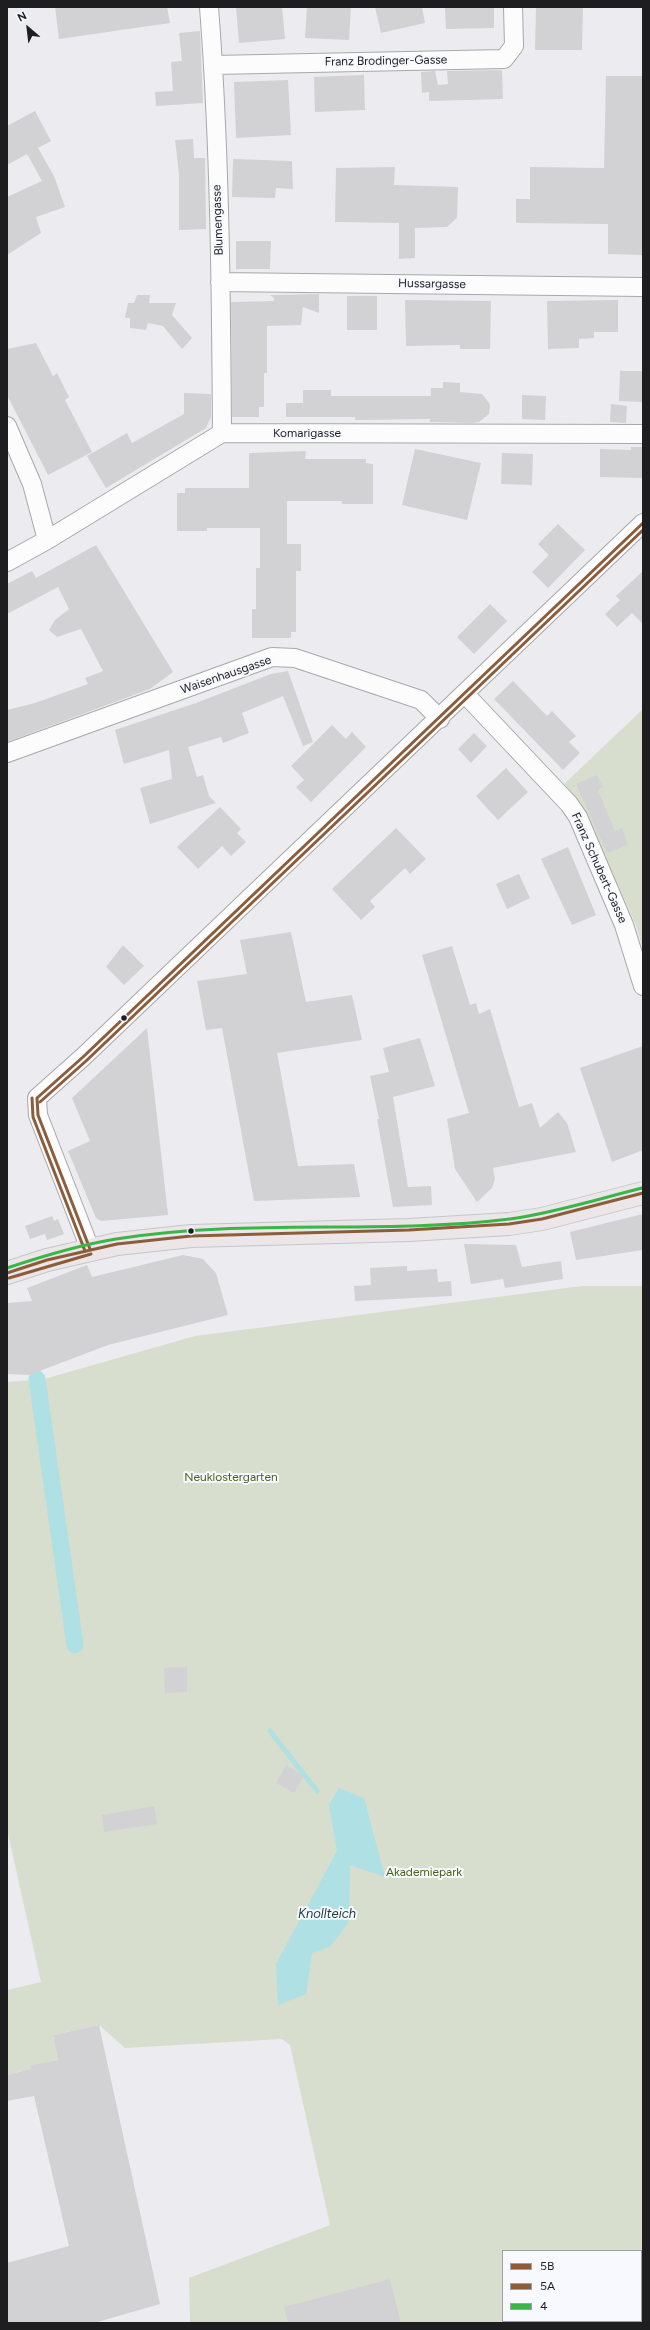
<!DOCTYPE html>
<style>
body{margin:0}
#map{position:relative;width:650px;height:2330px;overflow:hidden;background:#ececf0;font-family:Figtree,sans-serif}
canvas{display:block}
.frame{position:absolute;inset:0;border:8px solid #1e1e21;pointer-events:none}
.legend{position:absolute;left:502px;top:2250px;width:140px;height:72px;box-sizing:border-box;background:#f7f9ff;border:1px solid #a0a1a6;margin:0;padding:5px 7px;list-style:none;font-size:12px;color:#1e1e21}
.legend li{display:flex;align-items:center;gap:8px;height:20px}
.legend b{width:20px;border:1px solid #a0a1a6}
.north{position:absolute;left:8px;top:8px;width:40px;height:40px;-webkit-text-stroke:3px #f7f9ff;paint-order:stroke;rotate:332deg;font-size:11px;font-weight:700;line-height:16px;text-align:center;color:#1e1e21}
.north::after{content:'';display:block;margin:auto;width:14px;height:18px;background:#1e1e21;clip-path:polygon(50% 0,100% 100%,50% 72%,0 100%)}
</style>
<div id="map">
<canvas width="650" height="2330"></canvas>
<div class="frame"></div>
<ul class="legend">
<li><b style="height:5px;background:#8b5d3b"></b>5B</li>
<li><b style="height:5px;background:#8b5d3b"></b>5A</li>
<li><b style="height:5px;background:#39b54a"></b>4</li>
</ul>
<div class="north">N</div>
</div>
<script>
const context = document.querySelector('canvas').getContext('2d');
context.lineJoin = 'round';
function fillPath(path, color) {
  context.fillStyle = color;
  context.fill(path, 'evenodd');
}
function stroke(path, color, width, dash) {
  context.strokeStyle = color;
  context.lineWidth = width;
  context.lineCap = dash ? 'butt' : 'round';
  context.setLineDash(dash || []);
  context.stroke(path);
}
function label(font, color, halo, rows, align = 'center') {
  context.font = font + ' Figtree,sans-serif';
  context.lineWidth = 4;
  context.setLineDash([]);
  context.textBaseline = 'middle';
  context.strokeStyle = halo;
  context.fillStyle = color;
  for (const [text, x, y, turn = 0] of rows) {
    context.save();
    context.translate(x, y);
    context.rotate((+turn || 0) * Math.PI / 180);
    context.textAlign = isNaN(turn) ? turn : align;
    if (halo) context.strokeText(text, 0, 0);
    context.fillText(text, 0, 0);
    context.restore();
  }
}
const green = new Path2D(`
 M 643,709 L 643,948 L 635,923 L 581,804 L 564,784 Z
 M 582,1286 L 643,1286 L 643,2323 L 190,2323 L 189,2278 L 330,2225 L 290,2045 L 282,2039 L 125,2048 L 99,2025 L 53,2035 L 58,2060 L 31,2065 L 31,2069 L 7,2075 L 7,1990 L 41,1982 L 7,1829 L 7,1382 L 44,1379 L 195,1336 ZM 503,2251 L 641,2251 L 641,2321 L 503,2321 Z`);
const water = new Path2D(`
 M 339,1788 L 364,1798 L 385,1877 L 350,1865 L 349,1922 L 330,1947 L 312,1953 L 306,1994 L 278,2005 L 276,1964 L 337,1851 L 329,1805 Z`);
const stream = new Path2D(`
 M 270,1731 L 317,1791`);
const canal = new Path2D(`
 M 37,1379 L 75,1645`);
const building = new Path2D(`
 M 55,7 L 167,7 L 170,23 L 59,39 Z
 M 236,7 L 282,7 L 285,39 L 239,43 Z
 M 307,7 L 351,7 L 349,40 L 305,38 Z
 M 375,7 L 422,7 L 425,23 L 381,33 Z
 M 445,7 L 494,7 L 494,28 L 446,29 Z
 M 536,7 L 583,7 L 582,50 L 535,50 Z
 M 200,31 L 203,103 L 156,106 L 155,92 L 173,91 L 171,62 L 182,61 L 179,33 Z
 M 502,70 L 503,99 L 429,101 L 429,92 L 422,93 L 421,72 L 435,71 L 438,85 L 448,84 L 447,71 Z
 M 364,75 L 365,110 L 315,112 L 314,77 Z
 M 606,76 L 643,76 L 643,255 L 608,254 L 608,224 L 516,223 L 516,199 L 530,199 L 530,167 L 604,168 Z
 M 288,80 L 291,135 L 236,138 L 234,82 Z
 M 35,111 L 51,141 L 38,148 L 54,176 L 65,207 L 36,217 L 41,233 L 7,255 L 7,197 L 42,181 L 27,154 L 7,165 L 7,126 Z
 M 193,139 L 194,158 L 205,158 L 206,229 L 179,230 L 179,174 L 175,140 Z
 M 233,159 L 292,161 L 293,189 L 276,188 L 275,198 L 232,197 Z
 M 395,167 L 394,185 L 458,187 L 457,218 L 447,227 L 415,228 L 415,258 L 399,259 L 399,223 L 335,222 L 336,168 Z
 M 236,241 L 271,241 L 270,269 L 236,269 Z
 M 319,294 L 319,313 L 303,307 L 301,325 L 267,326 L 267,373 L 264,373 L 264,407 L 259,407 L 259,417 L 232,417 L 231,302 L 274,301 L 274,298 L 270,295 Z
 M 137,295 L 150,295 L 149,303 L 176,303 L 172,315 L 192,338 L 182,349 L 163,326 L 148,323 L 146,330 L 130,328 L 130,318 L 125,318 L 128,303 L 134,303 Z
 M 347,296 L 377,296 L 377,330 L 347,330 Z
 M 405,300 L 491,301 L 490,349 L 460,349 L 460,345 L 406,346 Z
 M 618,300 L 618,332 L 594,332 L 594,338 L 579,339 L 579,348 L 548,349 L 547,301 Z
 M 36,343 L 53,376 L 57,373 L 69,397 L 65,400 L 92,452 L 48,475 L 7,395 L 7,349 Z
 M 620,371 L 643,371 L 643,402 L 619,401 Z
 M 443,382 L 460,383 L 460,392 L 482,394 L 490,404 L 489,414 L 479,422 L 472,423 L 430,422 L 430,419 L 355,420 L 355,417 L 286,417 L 286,403 L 303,403 L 303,390 L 331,390 L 331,396 L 431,396 L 431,388 L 443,388 Z
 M 184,393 L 211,394 L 211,417 L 206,428 L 106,488 L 87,456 L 127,433 L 132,443 L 184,414 Z
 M 522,395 L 546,396 L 545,420 L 522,419 Z
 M 611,404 L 627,406 L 626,423 L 610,422 Z
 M 631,447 L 643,447 L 643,478 L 600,477 L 600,449 L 631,450 Z
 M 415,449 L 481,463 L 467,520 L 402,505 Z
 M 306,451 L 305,459 L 366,459 L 366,463 L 373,464 L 373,504 L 342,504 L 342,501 L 287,501 L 287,544 L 301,544 L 301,571 L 296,571 L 296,632 L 291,632 L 291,638 L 252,638 L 252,609 L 256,609 L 256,568 L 260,568 L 260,528 L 207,528 L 207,531 L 177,531 L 177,493 L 185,493 L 185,488 L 249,488 L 249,453 Z
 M 502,453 L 533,454 L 532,485 L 501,484 Z
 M 558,524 L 585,550 L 548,588 L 532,572 L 549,555 L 538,544 Z
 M 96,545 L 173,672 L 150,689 L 7,742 L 7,710 L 35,703 L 88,684 L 85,678 L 103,671 L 81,629 L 57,637 L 49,630 L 55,620 L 69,609 L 58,587 L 7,614 L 7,584 L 32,571 L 36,578 Z
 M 643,571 L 643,624 L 632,613 L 617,627 L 605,614 L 620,600 L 616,596 Z
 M 490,604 L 507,621 L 474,654 L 457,637 Z
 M 288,671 L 313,742 L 303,746 L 283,696 L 242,713 L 249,733 L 223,743 L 221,737 L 188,747 L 197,777 L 203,775 L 209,796 L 216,803 L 150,824 L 140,788 L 172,779 L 169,750 L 124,764 L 115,730 L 196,703 L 271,674 Z
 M 513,681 L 547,716 L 552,711 L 576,736 L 569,742 L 580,753 L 563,770 L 494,699 Z
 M 332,725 L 346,739 L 352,732 L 366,747 L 311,802 L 296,787 L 304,780 L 291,766 Z
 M 474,733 L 487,746 L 471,763 L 458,749 Z
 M 506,768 L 528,792 L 498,820 L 476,796 Z
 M 597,775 L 603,787 L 598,790 L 615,831 L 622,828 L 628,845 L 607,853 L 576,784 Z
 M 220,807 L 241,829 L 237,833 L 246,842 L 231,856 L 222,846 L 198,869 L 177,847 Z
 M 396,828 L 426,859 L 410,874 L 405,868 L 370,901 L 375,907 L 361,920 L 332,889 Z
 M 568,847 L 596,915 L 572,925 L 541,859 Z
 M 519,874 L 530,898 L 507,909 L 496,884 Z
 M 291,932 L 306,1002 L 352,995 L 362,1040 L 277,1053 L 298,1166 L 354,1164 L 360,1197 L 254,1201 L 222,1028 L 206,1030 L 197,981 L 247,974 L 240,940 Z
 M 123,945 L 144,966 L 124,985 L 106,967 Z
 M 452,946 L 470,1005 L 476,1003 L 479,1014 L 490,1009 L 519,1107 L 532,1103 L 540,1128 L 558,1112 L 567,1123 L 576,1152 L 493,1168 L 495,1179 L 492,1188 L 477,1202 L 455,1169 L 447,1119 L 469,1113 L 422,955 Z
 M 147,1028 L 168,1215 L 101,1221 L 96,1218 L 68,1151 L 90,1141 L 72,1098 Z
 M 420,1038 L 435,1086 L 393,1097 L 408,1187 L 431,1186 L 432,1205 L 393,1207 L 377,1119 L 379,1119 L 370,1076 L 389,1072 L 383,1048 Z
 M 643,1046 L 643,1150 L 612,1162 L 580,1068 Z
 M 643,1214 L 643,1250 L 576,1260 L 570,1232 Z
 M 52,1216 L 54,1221 L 58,1219 L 64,1234 L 47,1240 L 45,1234 L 30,1239 L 25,1226 Z
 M 464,1244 L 516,1245 L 522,1267 L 561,1261 L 563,1279 L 505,1288 L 503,1279 L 471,1284 Z
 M 183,1255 L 203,1259 L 216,1273 L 228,1315 L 108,1345 L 29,1375 L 7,1374 L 7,1303 L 32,1301 L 27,1288 L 87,1265 L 92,1277 Z
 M 407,1266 L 407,1271 L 437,1269 L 438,1282 L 451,1281 L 452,1296 L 355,1301 L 354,1286 L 371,1285 L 370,1268 Z
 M 187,1667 L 187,1692 L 165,1693 L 164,1668 Z
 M 286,1765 L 304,1776 L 294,1793 L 276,1783 Z
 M 154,1806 L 157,1824 L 104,1832 L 102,1815 Z
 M 99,2025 L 160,2304 L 94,2323 L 7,2323 L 7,2263 L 69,2246 L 34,2096 L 7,2101 L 7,2075 L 31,2069 L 30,2065 L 58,2060 L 53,2035 Z
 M 390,2279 L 401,2323 L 288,2323 L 284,2307 Z`);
const minor = new Path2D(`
 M 209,7 C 220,149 221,291 222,433
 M 214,65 L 504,59 L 514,46 L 513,7
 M 220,282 L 643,287
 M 7,426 L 32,484 L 47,540
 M 7,562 L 47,540 L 222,433 L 643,434
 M 465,694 L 569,804 L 578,817 L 624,925 L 643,986
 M 7,753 L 272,657 L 295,658 L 421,700 L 440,719
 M 90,1249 L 38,1115 L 37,1098 L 83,1057 L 643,523`);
const primary = new Path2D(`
 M 7,1273 L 47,1260 L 117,1244 L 191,1236 L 409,1230 L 509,1224 L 542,1219 L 643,1193`);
const bus1 = new Path2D(`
 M 37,1098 L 83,1057 L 643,523
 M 37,1098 L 38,1115 L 90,1249
 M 7,1273 L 47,1260 L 117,1244 L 191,1236 L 409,1230 L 509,1224 L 542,1219 L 643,1193`);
const bus2 = new Path2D(`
 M 32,1098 L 33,1117 L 85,1251
 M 40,1102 L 86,1061 L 643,530
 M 9,1278 L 91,1254`);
const bus3 = new Path2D(`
 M 7,1268 C 43,1256 79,1245 116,1239 C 245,1218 380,1235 510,1219 C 554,1213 598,1199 642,1188`);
const markers = [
 [124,1018,3.5,"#1e1e21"],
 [191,1231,3.5,"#1e1e21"]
];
const streetNames = [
 ["Franz Brodinger-Gasse",386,61,-1],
 ["Blumengasse",218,220,-92],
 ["Hussargasse",432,284,1],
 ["Komarigasse",307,433],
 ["Waisenhausgasse",226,675,-19],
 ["Franz Schubert-Gasse",599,868,66]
];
const parkNames = [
 ["Neuklostergarten",231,1477],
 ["Akademiepark",424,1872]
];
const waterNames = [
 ["Knollteich",327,1914]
];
fillPath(green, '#d7dece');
fillPath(water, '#aee0e4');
stroke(stream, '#aee0e4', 5);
stroke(canal, '#aee0e4', 17);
fillPath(building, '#d2d2d5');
stroke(minor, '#a8a8ab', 20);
stroke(primary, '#c6c6c9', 24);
stroke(minor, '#fcfcfd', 18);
stroke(primary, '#ece6e8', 22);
stroke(bus1, '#8b5d3b', 3);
stroke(bus2, '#8b5d3b', 3);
stroke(bus3, '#39b54a', 3);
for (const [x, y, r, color] of markers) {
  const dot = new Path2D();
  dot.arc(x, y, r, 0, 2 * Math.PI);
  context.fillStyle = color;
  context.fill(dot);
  stroke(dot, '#f7f9ff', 1.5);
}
label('12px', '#1e1e21', '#f7f9ff', streetNames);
label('12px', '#486017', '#f7f9ff', parkNames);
label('italic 13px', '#173a3c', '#f7f9ff', waterNames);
</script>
